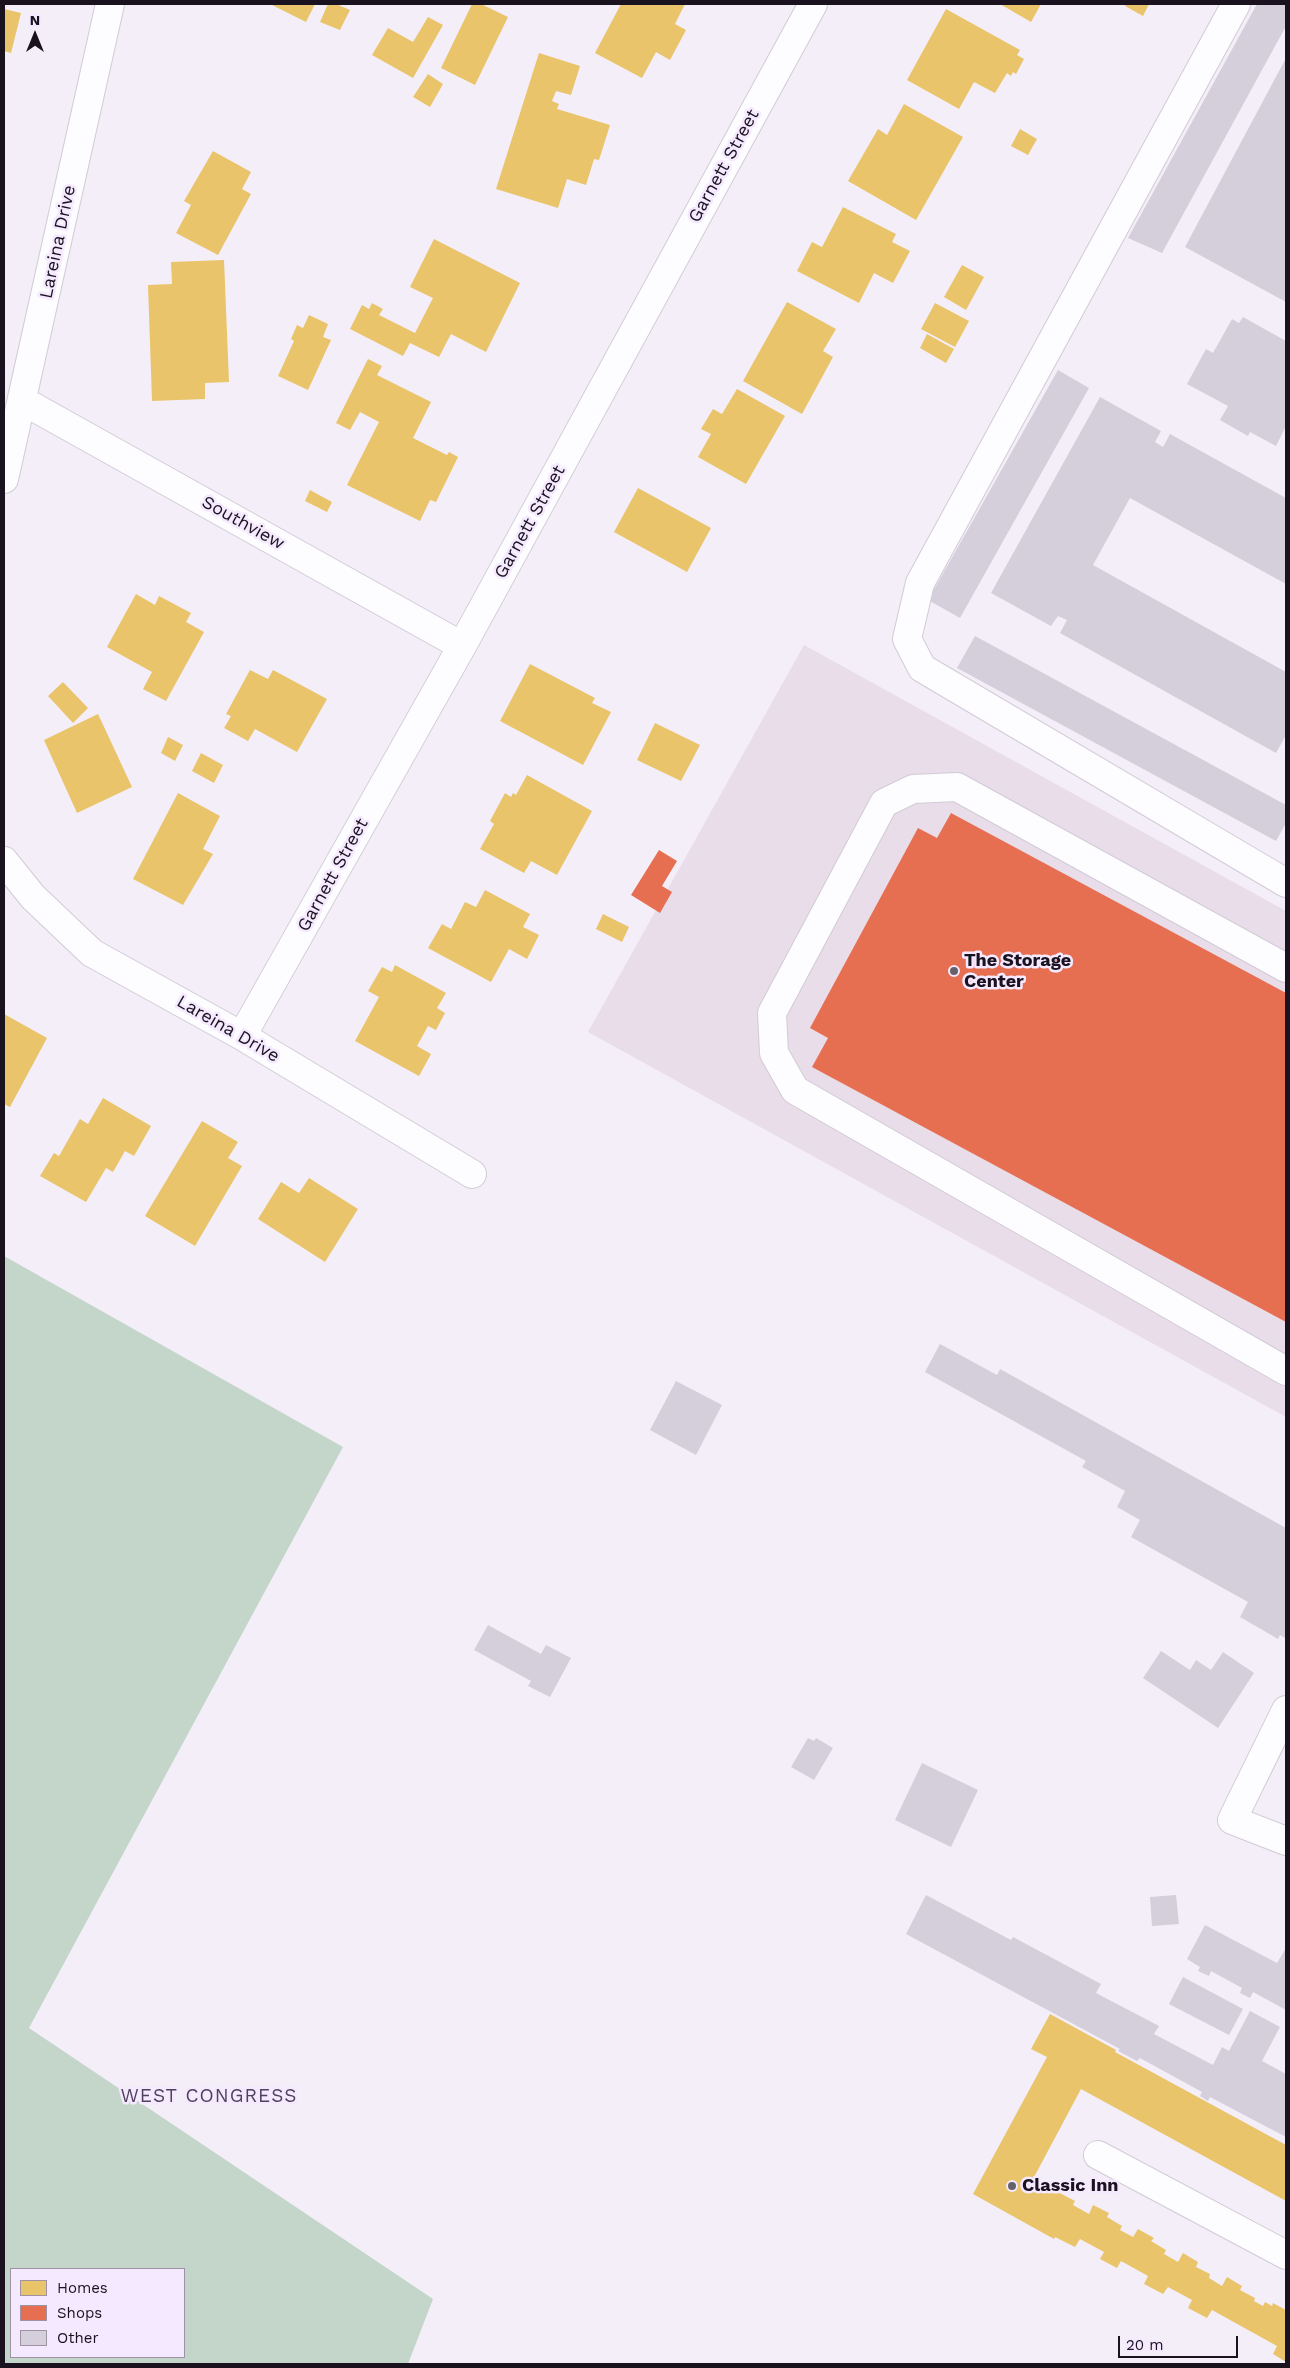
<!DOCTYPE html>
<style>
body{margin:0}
#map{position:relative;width:1290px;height:2368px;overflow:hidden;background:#f4eef9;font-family:"Work Sans",sans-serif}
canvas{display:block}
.frame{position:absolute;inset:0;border:5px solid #1a131f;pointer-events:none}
.legend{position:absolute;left:10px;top:2268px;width:175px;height:90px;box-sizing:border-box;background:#f4e9fe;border:1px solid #9d93a5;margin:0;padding:6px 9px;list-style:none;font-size:15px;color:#1a131f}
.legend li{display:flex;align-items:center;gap:10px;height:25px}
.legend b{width:25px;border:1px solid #9d93a5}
.north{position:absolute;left:10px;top:10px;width:50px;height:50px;-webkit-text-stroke:4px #f4e9fe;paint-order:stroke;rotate:0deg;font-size:14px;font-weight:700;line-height:20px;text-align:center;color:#1a131f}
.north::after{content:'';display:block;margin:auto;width:18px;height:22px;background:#1a131f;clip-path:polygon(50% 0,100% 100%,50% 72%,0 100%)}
.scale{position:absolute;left:1118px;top:2336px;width:120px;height:22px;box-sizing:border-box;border:2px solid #1a131f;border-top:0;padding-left:6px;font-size:15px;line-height:18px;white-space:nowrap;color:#1a131f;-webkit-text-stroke:4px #f4e9fe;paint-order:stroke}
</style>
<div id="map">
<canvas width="1290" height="2368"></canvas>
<div class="frame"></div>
<ul class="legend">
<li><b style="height:14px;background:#e9c46a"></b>Homes</li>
<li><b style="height:14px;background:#e76f51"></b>Shops</li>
<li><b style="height:14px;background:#d4cfdb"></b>Other</li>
</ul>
<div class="north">N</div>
<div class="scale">20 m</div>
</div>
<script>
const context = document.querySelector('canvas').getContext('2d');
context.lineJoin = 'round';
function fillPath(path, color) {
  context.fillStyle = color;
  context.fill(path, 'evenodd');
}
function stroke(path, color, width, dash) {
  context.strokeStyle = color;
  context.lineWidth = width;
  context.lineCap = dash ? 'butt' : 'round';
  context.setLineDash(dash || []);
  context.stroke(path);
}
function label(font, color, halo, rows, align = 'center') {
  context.font = font + ' "Work Sans",sans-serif';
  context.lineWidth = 5;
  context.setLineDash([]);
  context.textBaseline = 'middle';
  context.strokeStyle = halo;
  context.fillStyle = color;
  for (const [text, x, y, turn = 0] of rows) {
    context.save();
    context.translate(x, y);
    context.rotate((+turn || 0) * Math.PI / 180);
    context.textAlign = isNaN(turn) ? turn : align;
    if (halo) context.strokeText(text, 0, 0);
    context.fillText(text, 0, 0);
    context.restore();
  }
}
const commercial = new Path2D(`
 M 804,645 L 1286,911 L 1286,1417 L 588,1032 Z`);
const forest = new Path2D(`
 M 4,1256 L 343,1447 L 29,2028 L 433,2299 L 408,2364 L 4,2364 ZM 11,2269 L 184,2269 L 184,2357 L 11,2357 Z`);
const homes = new Path2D(`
 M 270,4 L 315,4 L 306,22 Z
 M 328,4 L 336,4 L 350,10 L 340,30 L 320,22 Z
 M 472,4 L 481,4 L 508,17 L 475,85 L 441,68 Z
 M 621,4 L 685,4 L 675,24 L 686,30 L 670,60 L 656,52 L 642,78 L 595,53 Z
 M 1000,4 L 1041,4 L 1031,22 Z
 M 1126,4 L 1149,4 L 1143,16 L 1125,6 Z
 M 4,9 L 21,13 L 11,53 L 4,51 Z
 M 946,9 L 1020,50 L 1017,55 L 1024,59 L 1016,74 L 1013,72 L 1011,76 L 1007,73 L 995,93 L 974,82 L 959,109 L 907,80 Z
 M 428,17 L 443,25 L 413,78 L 372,55 L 388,28 L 413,42 Z
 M 539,53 L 580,66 L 571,95 L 556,91 L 552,101 L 559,104 L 557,109 L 610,125 L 599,160 L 594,159 L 586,185 L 567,179 L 558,208 L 496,189 Z
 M 428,74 L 443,84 L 430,107 L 413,97 Z
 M 904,104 L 963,137 L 916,220 L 848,181 L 878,129 L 887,135 Z
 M 1020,129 L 1037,139 L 1028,155 L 1011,146 Z
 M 213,151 L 251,172 L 242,189 L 251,194 L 218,255 L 176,233 L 191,205 L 184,201 Z
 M 843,207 L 896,234 L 892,242 L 910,251 L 893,283 L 874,273 L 859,303 L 797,271 L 812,242 L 822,247 Z
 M 434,239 L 520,283 L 486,352 L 451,334 L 439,357 L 410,343 L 403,356 L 350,329 L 362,305 L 369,309 L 372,303 L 383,309 L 379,315 L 415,333 L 433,298 L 410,287 Z
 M 224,260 L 229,382 L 205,383 L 205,399 L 152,401 L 148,285 L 172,284 L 171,262 Z
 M 962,265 L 984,277 L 966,310 L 944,297 Z
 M 787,302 L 836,329 L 823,351 L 833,357 L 802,414 L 743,381 Z
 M 935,303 L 969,321 L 955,347 L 921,329 Z
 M 309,315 L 328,324 L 323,337 L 331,340 L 308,390 L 278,376 L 294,341 L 291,339 L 297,325 L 303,328 Z
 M 927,334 L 954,349 L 946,363 L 920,348 Z
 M 368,359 L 382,366 L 377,375 L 431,402 L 413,438 L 447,455 L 449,452 L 458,457 L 436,502 L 430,500 L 420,521 L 347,485 L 379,422 L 360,412 L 350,430 L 336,423 Z
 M 737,389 L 785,416 L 746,484 L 698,457 L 711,434 L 701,429 L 713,409 L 722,414 Z
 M 638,488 L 711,528 L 687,572 L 614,532 Z
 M 310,490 L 332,502 L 327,512 L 305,501 Z
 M 136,594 L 155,605 L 159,596 L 191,613 L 186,622 L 204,632 L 166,701 L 143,689 L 152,672 L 107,647 Z
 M 530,664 L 595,698 L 592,703 L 611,712 L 583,765 L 500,721 Z
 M 250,670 L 268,679 L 273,670 L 327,699 L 297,752 L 255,729 L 248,741 L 224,728 L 231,716 L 226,714 Z
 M 63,682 L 88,708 L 73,723 L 48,696 Z
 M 98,714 L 132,787 L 77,813 L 44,740 Z
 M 655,723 L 700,745 L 681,781 L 637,760 Z
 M 168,737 L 183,745 L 175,761 L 161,753 Z
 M 201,753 L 223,765 L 214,783 L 192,771 Z
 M 527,775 L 592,811 L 557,875 L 531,861 L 524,873 L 480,849 L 494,824 L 490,821 L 505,793 L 511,797 L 513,793 L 516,795 Z
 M 178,793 L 220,816 L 203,849 L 213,854 L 183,905 L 133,879 Z
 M 485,890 L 530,914 L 523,927 L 539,935 L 527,959 L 509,949 L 491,982 L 428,948 L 442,924 L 451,929 L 465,902 L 476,907 Z
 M 603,914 L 629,927 L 622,942 L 596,929 Z
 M 395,965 L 446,993 L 437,1008 L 445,1013 L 436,1030 L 428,1026 L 417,1046 L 431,1054 L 419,1076 L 355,1041 L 379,997 L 368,991 L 382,967 L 392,972 Z
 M 4,1014 L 47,1038 L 10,1107 L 4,1104 Z
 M 103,1098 L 151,1126 L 134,1156 L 125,1151 L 113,1172 L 106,1168 L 86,1202 L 40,1176 L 54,1153 L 59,1156 L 80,1119 L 88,1124 Z
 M 202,1121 L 238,1142 L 228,1158 L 242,1166 L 195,1246 L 145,1216 Z
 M 309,1178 L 358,1209 L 325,1262 L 258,1219 L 281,1182 L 299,1193 Z
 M 1050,2014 L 1116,2050 L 1115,2052 L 1286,2145 L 1286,2201 L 1081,2089 L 1033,2179 L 1075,2201 L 1073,2205 L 1089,2214 L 1093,2205 L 1109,2213 L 1107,2217 L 1122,2226 L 1120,2230 L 1133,2237 L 1138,2229 L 1154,2238 L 1151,2241 L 1166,2250 L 1164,2254 L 1178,2262 L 1183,2253 L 1198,2262 L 1196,2267 L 1210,2274 L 1209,2278 L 1222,2286 L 1227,2277 L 1242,2286 L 1240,2290 L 1255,2298 L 1254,2301 L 1263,2306 L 1265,2302 L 1272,2306 L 1273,2303 L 1286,2310 L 1286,2362 L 1273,2354 L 1277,2346 L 1212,2310 L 1207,2318 L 1188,2308 L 1192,2300 L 1168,2287 L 1163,2294 L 1144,2284 L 1148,2276 L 1121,2261 L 1117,2268 L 1100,2259 L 1104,2252 L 1080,2239 L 1075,2247 L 1055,2237 L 1054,2239 L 973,2194 L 1047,2057 L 1031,2049 Z`);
const shops = new Path2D(`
 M 951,813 L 1286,993 L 1286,1322 L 812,1067 L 828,1038 L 810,1028 L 918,828 L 937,838 Z
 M 659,850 L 677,861 L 662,886 L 672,892 L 660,913 L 631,895 Z`);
const building = new Path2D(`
 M 1257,4 L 1286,4 L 1286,26 L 1162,253 L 1128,238 Z
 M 1286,58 L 1286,302 L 1185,247 Z
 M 1243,317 L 1286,341 L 1286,426 L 1276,446 L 1250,432 L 1248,436 L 1220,420 L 1228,406 L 1187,384 L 1206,349 L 1213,353 L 1232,319 L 1239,323 Z
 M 1058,370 L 1089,388 L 960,618 L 928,600 Z
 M 1100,397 L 1161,431 L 1155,442 L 1163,447 L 1170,434 L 1286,498 L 1286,584 L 1130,498 L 1093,565 L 1286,672 L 1286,735 L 1276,753 L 1060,633 L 1067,620 L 1058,616 L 1051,626 L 991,593 Z
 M 975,636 L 1286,805 L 1286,823 L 1276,841 L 957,668 Z
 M 940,1344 L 997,1375 L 1000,1369 L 1286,1528 L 1285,1638 L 1280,1635 L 1278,1639 L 1240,1617 L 1248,1602 L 1131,1537 L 1140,1520 L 1117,1507 L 1125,1491 L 1082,1467 L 1086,1461 L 925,1372 Z
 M 676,1381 L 722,1405 L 696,1455 L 650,1430 Z
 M 488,1625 L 541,1654 L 546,1645 L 571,1658 L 550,1697 L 528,1686 L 531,1681 L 474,1650 Z
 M 1161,1651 L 1190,1670 L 1196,1660 L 1211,1670 L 1223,1652 L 1254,1673 L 1218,1728 L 1143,1678 Z
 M 808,1738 L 814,1741 L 816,1738 L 833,1748 L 814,1780 L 791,1767 Z
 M 922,1763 L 978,1790 L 951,1847 L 895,1820 Z
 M 926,1895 L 1011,1940 L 1013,1937 L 1101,1984 L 1096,1993 L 1159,2026 L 1154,2034 L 1213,2065 L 1222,2047 L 1229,2051 L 1250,2011 L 1280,2027 L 1262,2061 L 1286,2074 L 1286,2137 L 1210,2097 L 1208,2101 L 1200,2096 L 1202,2092 L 1140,2058 L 1137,2061 L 1118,2051 L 1120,2049 L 906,1934 Z
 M 1176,1895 L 1179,1924 L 1152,1926 L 1150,1897 Z
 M 1205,1925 L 1277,1963 L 1286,1948 L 1286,2010 L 1253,1992 L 1250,1998 L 1240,1993 L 1242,1988 L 1211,1971 L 1209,1976 L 1198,1971 L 1200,1967 L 1187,1959 Z
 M 1183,1977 L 1243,2009 L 1229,2035 L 1169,2004 Z`);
const minor = new Path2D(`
 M 1236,4 L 920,583 L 907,639 L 922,668 L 1286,883
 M 23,401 L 462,646
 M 4,479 L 110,4
 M 4,861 L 33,897 L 92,953 L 242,1036 L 472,1174
 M 1286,968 L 957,787 L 913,789 L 884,803 L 772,1013 L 774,1053 L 795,1090 L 1286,1371
 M 242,1036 L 462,646 L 813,4
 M 1286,1710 L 1232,1820 L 1286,1841
 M 1098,2155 L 1286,2255`);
const markers = [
 [954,971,5,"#66606b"],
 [1012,2186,5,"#66606b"]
];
const streetNames = [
 ["Garnett Street",724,166,-61],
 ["Lareina Drive",58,242,-78],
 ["Garnett Street",530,522,-61],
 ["Southview",243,523,29],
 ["Garnett Street",333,875,-61],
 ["Lareina Drive",228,1029,30]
];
const poiNames = [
 ["The Storage",964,961],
 ["Center",964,982],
 ["Classic Inn",1022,2186]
];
const neighbourhoodNames = [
 ["WEST CONGRESS",209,2096]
];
fillPath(commercial, '#e9ddea');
fillPath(forest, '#c4d6c9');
fillPath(homes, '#e9c46a');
fillPath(shops, '#e76f51');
fillPath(building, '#d4cfdb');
stroke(minor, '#d1cbd6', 30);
stroke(minor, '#fdfcfe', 28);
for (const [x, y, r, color] of markers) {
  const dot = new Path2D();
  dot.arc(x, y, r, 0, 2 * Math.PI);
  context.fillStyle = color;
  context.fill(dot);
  stroke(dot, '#f4e9fe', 2);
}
label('18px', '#1a131f', '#f4e9fe', streetNames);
label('bold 18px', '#1a131f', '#f4e9fe', poiNames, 'left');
context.letterSpacing = '1px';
label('19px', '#50405c', '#f4e9fe', neighbourhoodNames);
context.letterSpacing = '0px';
</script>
